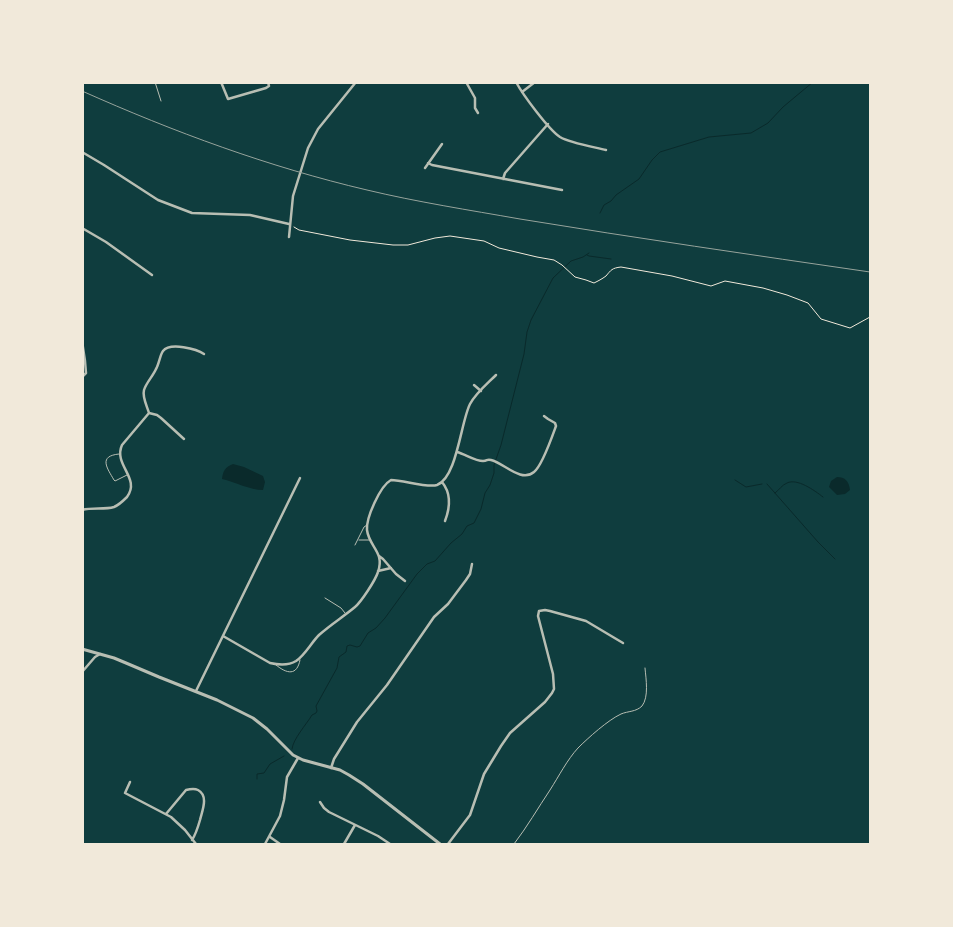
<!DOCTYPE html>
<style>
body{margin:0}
#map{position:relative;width:953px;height:927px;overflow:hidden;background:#0f3d3e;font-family:Lora,serif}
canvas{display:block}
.frame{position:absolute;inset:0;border:84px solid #f1e9da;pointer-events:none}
</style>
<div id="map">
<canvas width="953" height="927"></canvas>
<div class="frame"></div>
</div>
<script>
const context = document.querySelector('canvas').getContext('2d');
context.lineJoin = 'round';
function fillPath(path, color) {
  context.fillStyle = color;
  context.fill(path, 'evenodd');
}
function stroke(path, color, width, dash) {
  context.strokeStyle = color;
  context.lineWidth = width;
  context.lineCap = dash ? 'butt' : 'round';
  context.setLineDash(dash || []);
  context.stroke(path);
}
const water = new Path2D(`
 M 233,464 L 244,467 L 263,476 L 265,482 L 263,490 C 250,490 235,482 222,479 C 223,471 225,467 233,464 Z
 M 837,477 C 845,477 849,481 850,490 L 845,494 L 837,495 L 829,487 L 831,481 Z`);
const stream = new Path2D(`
 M 600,213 L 604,205 L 611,201 L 616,195 L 639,179 L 652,160 L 660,152 L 709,137 L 751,133 L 768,123 L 783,107 L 813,82
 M 587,255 L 589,256 L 611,259
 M 735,480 L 746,487 L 762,484
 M 767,484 L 818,542 L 835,559
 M 775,493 C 779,490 782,485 787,483 C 797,478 814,490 823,497
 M 292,749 C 293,739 306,725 312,715 L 316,713 L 317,711 L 316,706 L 337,668 L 339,657 L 346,652 L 347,646 L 350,645 L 357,647 L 360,646 L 368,633 L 376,628 L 385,618 L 417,574 L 427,564 L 435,561 L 451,543 L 462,534 L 467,526 L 474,523 L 481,509 L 485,493 L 490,485 L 494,473 L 494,465 L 501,445 L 524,354 L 527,332 L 531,320 L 553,278 L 571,261 L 583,257 L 589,253
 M 257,779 L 257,774 L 264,773 L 270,764 L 284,756`);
const path = new Path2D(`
 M 294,227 L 299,230 L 350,240 L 393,245 L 408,245 L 435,238 L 450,236 L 484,241 L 499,248 L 537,257 L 554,260 L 562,265 L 575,277 L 586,280 L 594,283 C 598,281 602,279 606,276 C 611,270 612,268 621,267 L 672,276 L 711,286 L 725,281 L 763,288 L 787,295 L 808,303 L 821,319 L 850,328 L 870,317`);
const service = new Path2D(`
 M 155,82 L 161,101
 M 119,454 C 98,456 107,468 114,480 L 115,481 L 127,475
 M 359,540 L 370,540
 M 355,545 L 364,527 L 367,525
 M 325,598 L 341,608 L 345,613
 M 276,665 C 287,674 297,676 300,660
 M 514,844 C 527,827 538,808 550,790 C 559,776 567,760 578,748 C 588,738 608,720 621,714 C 628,711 636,712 642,706 C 649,697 646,679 645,668`);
const minor = new Path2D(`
 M 221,82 L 228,99 L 266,88 L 269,86 L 268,82
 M 466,82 L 475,98 L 475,108 L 478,113
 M 516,82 C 523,95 549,130 560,137 C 570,143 594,147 606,150
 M 522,92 L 535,82
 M 82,152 L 104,165 L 158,200 L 192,213 L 250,215 L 289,224
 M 428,163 L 432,165 L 562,190
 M 425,168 L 442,144
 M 503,179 L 505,173 L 548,124
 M 82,228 L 106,242 L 152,275
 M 289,237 L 293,196 L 308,148 L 318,129 L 356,82
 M 82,341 L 85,361
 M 82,364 L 85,361 L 86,373 L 82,377
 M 474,385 L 481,391
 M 184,439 L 161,418 L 157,415 L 149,413 C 147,406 142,397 144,390 C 146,383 153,376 156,369 C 159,364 160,355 163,351 C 170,342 197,349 204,354
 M 457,452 C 465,454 475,461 483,461 C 488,461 486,459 491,460 C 504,463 521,483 534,472 C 542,466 552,437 556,426 L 555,423 L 548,419 L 544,416
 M 442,482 C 451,493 450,508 445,521
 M 82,510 C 93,507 104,510 114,507 C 119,505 123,501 127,497 C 141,478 113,465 122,445 L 149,413
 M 379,556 L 383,559 L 396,574 L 405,581
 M 378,571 L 391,568
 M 223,636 L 270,663 C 279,665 288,666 296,661 C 305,655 311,643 319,635 C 330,625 343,617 355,607 C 361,602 375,581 378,572 C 385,552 369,547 367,530 C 366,518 380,486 391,480 C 403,480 427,488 437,485 C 457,478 461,421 470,404 C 476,393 487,384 496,375
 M 82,672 L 95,657 L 100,654
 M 196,691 L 300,478
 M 331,768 L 334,759 L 357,722 L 387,685 L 434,617 L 448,604 L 466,580 L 470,574 L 472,564
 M 130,782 L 125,793 L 171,817 L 185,830 L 196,844
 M 320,802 L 324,808 L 329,812 L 378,836 L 390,844
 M 166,814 L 186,790 C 190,789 194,788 198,790 C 209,796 202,811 200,820 C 198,827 196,834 192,840
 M 270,837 L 280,844
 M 265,844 L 280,816 L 284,800 L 287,777 L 298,758
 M 344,844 L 355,825
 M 448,844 L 470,815 L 484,774 L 501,746 L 510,733 L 545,702 L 552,693 L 554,689 L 553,674 L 538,616 L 539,611 L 545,610 L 550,611 L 586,621 L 623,643`);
const tertiary = new Path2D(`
 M 82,649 L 114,658 L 126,663 L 159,677 L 217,700 L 253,718 L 267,729 L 293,755 L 303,760 L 340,770 L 349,775 L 363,784 L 440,844`);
const rail = new Path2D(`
 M 82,91 C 174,132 269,167 367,190 C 417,202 469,210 520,219 C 636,238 753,255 870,272`);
fillPath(water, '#0a2a2b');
stroke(stream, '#0a2a2b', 1);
stroke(path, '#f1e9da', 1);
stroke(service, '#b8beb3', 1);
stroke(minor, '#b8beb3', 2.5);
stroke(tertiary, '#b8beb3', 3);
stroke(rail, '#97a49c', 1);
</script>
